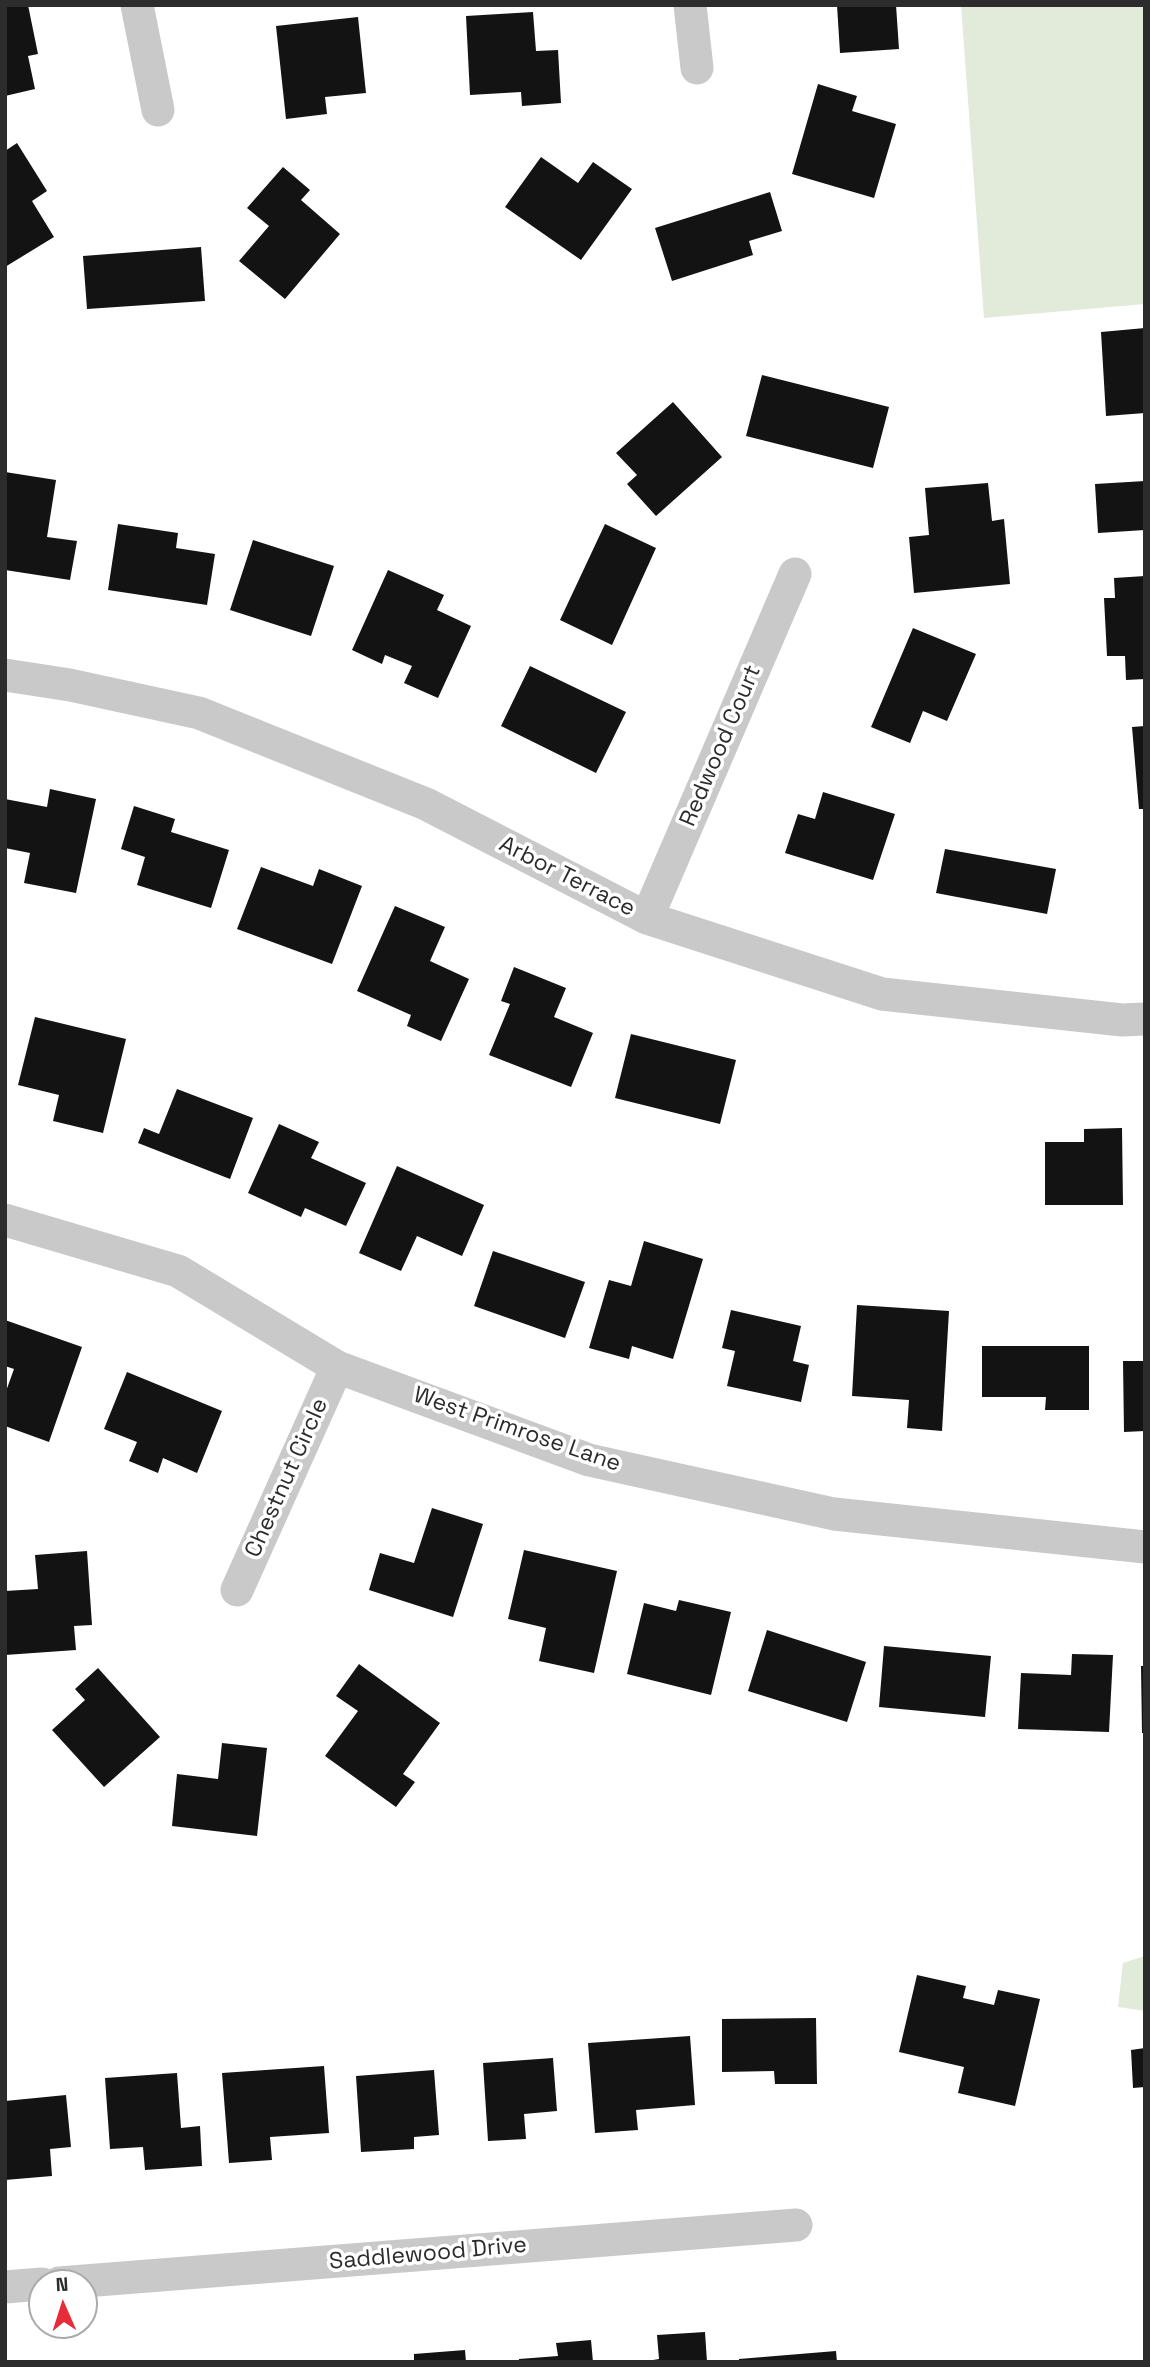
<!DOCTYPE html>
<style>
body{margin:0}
#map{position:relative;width:1150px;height:2367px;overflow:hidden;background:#fff;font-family:"Space Grotesk",sans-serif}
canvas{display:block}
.frame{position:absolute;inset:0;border:7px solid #2c2c2c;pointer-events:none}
.north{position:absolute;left:28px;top:2269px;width:70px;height:70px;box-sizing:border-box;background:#fff;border:2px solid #ababab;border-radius:50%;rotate:357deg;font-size:19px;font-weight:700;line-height:28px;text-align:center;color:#2c2c2c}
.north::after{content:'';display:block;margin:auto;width:24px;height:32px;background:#e62c39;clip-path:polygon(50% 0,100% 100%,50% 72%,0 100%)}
</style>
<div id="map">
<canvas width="1150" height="2367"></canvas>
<div class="frame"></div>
<div class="north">N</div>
</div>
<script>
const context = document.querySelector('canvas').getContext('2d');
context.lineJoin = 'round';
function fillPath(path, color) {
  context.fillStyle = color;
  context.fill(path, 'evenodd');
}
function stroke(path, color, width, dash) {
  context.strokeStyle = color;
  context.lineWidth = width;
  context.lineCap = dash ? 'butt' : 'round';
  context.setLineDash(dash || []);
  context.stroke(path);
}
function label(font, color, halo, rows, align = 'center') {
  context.font = font + ' "Space Grotesk",sans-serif';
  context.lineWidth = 7;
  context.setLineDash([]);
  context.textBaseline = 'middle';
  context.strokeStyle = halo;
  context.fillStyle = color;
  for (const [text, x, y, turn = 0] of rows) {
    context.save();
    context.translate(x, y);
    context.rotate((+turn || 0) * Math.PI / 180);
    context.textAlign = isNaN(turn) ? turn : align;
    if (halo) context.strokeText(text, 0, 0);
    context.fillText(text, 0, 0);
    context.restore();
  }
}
const green = new Path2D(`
 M 961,5 L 1145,5 L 1145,304 L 984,318 Z
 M 1145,1956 L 1145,2011 L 1118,2007 L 1123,1963 Z`);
const building = new Path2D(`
 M 5,5 L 28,5 L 38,54 L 28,56 L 35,89 L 5,96 Z
 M 837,5 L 896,5 L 899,49 L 840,53 Z
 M 533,12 L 536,51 L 558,50 L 561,103 L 522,106 L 521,92 L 470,95 L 466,16 Z
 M 358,17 L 366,93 L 325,97 L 327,114 L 286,119 L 276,26 Z
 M 818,84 L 857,96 L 852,111 L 896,124 L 874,198 L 792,174 Z
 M 17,143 L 47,191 L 32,201 L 54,237 L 5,267 L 5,151 Z
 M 541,157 L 578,183 L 593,162 L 632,189 L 581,260 L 505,207 Z
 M 283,167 L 310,190 L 301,200 L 340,234 L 285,299 L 239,261 L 269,226 L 247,208 Z
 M 770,192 L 782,231 L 749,241 L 753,255 L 672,281 L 655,228 Z
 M 201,247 L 205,301 L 87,309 L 83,256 Z
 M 1145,328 L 1145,413 L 1106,416 L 1101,332 Z
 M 762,375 L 889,407 L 873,468 L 746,436 Z
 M 673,402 L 722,457 L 656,516 L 627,484 L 637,475 L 616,453 Z
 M 5,472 L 56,480 L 47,537 L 77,541 L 70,580 L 5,570 Z
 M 1145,481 L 1145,530 L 1098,533 L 1095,484 Z
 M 988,483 L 992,521 L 1004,519 L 1010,584 L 914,593 L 909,537 L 929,535 L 925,488 Z
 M 118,524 L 178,533 L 176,548 L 215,554 L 207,605 L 108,590 Z
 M 605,524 L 656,548 L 612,645 L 560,620 Z
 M 253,540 L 334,566 L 311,636 L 230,610 Z
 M 388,570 L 444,595 L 437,610 L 471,626 L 438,698 L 404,683 L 412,666 L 385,655 L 382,664 L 352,650 Z
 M 1145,576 L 1145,679 L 1126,680 L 1125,656 L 1107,656 L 1104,598 L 1115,598 L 1114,578 Z
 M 913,628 L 976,654 L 947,721 L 923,711 L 910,743 L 871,727 Z
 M 530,666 L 626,712 L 596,773 L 501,726 Z
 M 1145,726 L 1145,809 L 1139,809 L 1132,727 Z
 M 50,789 L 96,799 L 76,893 L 24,883 L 30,853 L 5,848 L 5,799 L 47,807 Z
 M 823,792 L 895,814 L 873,880 L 785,853 L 798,814 L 815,819 Z
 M 134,806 L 175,819 L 171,832 L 229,850 L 211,908 L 137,885 L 145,857 L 121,849 Z
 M 945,849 L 1056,869 L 1047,914 L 936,893 Z
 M 261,867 L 313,886 L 319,869 L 362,886 L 332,964 L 237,929 Z
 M 395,906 L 445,927 L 430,961 L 469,979 L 441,1041 L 407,1026 L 411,1015 L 357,991 Z
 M 514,967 L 566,988 L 554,1017 L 593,1033 L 571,1087 L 489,1055 L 510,1004 L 501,1001 Z
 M 35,1017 L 126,1039 L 103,1133 L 53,1121 L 59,1095 L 18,1085 Z
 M 631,1034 L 736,1060 L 720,1124 L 615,1098 Z
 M 177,1089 L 253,1118 L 230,1179 L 138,1143 L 144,1128 L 159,1134 Z
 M 279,1124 L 319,1142 L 311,1158 L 366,1183 L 346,1226 L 305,1208 L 301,1217 L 248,1193 Z
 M 1122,1128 L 1123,1205 L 1045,1205 L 1045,1142 L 1084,1142 L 1084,1129 Z
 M 397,1166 L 484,1205 L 462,1256 L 417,1236 L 401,1271 L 359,1253 Z
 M 644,1241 L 703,1259 L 673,1359 L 632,1346 L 629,1359 L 589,1348 L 609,1280 L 631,1286 Z
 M 493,1251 L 585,1282 L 565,1338 L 474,1306 Z
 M 857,1305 L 949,1311 L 942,1431 L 907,1428 L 909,1400 L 852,1396 Z
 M 731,1310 L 801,1326 L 793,1361 L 809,1365 L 801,1402 L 727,1386 L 735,1351 L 722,1348 Z
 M 5,1320 L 82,1347 L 49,1442 L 5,1426 L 5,1394 L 14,1369 L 5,1366 Z
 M 982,1346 L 1089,1346 L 1089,1410 L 1045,1410 L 1046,1397 L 982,1397 Z
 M 1123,1361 L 1145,1361 L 1145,1431 L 1124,1432 Z
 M 127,1372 L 222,1411 L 197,1473 L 163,1458 L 158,1473 L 129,1461 L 137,1442 L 104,1429 Z
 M 432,1508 L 483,1524 L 453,1617 L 369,1590 L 380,1553 L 414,1563 Z
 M 524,1550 L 617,1571 L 594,1673 L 539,1661 L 546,1628 L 508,1619 Z
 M 87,1551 L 92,1625 L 74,1626 L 76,1650 L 5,1655 L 5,1591 L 38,1589 L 35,1555 Z
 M 679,1600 L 731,1612 L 711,1695 L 627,1674 L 644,1603 L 676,1611 Z
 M 767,1630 L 866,1662 L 847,1722 L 748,1691 Z
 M 884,1646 L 991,1656 L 985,1717 L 879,1707 Z
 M 1072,1654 L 1113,1655 L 1109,1732 L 1018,1729 L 1021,1673 L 1071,1675 Z
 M 359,1664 L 440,1723 L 403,1774 L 415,1782 L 396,1807 L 325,1756 L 358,1711 L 336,1696 Z
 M 1141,1666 L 1145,1666 L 1145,1733 L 1142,1733 Z
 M 98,1668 L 160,1737 L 104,1787 L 52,1730 L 85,1700 L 75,1689 Z
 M 222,1743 L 267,1748 L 257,1836 L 172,1826 L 177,1774 L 218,1779 Z
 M 917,1975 L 966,1986 L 963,1998 L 994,2005 L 998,1990 L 1040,1999 L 1015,2106 L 958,2093 L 964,2067 L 899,2052 Z
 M 816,2018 L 817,2084 L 775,2084 L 774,2071 L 722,2072 L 722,2019 Z
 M 690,2036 L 695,2105 L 636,2110 L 638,2130 L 595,2133 L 588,2043 Z
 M 1145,2048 L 1145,2087 L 1133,2088 L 1131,2050 Z
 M 553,2058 L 557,2111 L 524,2114 L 526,2139 L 488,2141 L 483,2063 Z
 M 324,2066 L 329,2133 L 270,2137 L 272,2160 L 229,2163 L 222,2073 Z
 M 434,2070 L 439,2135 L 414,2137 L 414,2149 L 361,2152 L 356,2076 Z
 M 177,2073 L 181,2128 L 200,2126 L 202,2166 L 145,2170 L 143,2147 L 110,2149 L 105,2078 Z
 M 66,2095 L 71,2147 L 50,2149 L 52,2176 L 5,2180 L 5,2101 Z
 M 705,2332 L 707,2362 L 653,2362 L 653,2360 L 659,2359 L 657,2335 Z
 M 591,2340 L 593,2362 L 519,2362 L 519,2359 L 558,2356 L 556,2343 Z
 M 465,2350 L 466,2362 L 414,2362 L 414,2354 Z
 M 836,2351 L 837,2362 L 739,2362 L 739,2359 Z`);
const street = new Path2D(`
 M 137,5 L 158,110
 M 690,5 L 697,68
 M 5,675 L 70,685 L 199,713 L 426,804 L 647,918 L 882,994 L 1122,1020 L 1145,1019
 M 647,918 L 795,574
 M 5,1220 L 178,1271 L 337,1367 L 589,1460 L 834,1514 L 1145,1547
 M 237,1590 L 337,1367
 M 59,2283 L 796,2225
 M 5,2287 L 42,2284`);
const streetNames = [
 ["Redwood Court",721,746,-67],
 ["Arbor Terrace",567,877,27],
 ["West Primrose Lane",517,1430,19],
 ["Chestnut Circle",287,1478,-66],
 ["Saddlewood Drive",428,2254,-5]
];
fillPath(green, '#e2ead9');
fillPath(building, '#131313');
stroke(street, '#c9c9c9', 33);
label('23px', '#2c2c2c', '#fff', streetNames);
</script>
